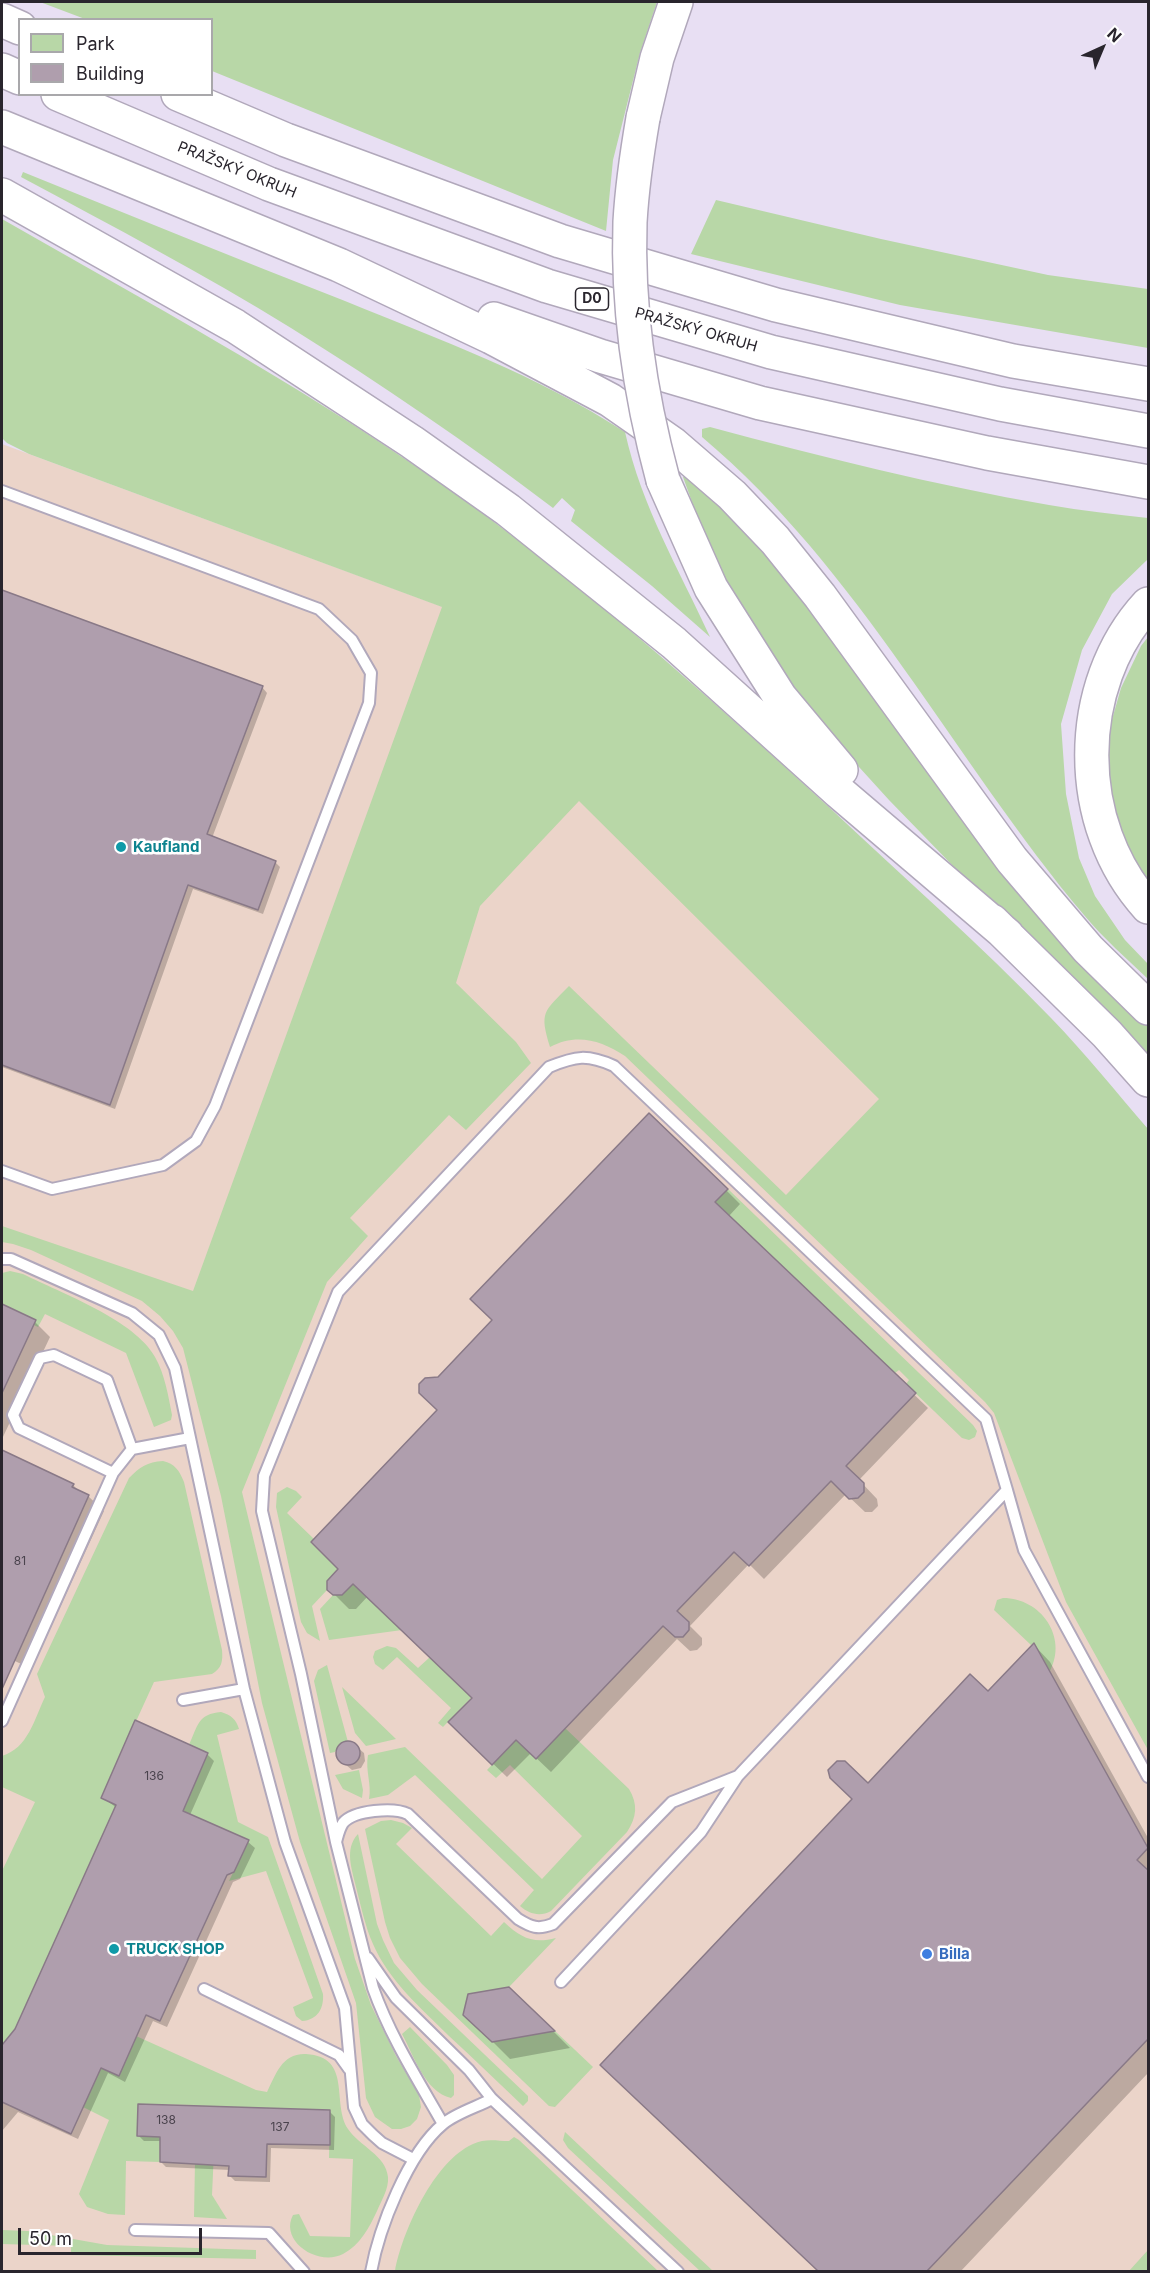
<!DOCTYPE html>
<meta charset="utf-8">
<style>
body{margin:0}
#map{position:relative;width:1150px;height:2273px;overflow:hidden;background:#e8dff3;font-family:Inter,sans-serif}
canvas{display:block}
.frame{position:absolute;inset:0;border:3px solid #29252d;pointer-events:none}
.legend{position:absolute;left:18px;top:18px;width:195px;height:78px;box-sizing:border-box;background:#fff;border:2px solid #a9a8ab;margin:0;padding:8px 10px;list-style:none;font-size:18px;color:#29252d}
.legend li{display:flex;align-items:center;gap:12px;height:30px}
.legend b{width:30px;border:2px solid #a9a8ab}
.north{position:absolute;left:1072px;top:18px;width:60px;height:60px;-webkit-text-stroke:4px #fff;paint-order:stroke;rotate:44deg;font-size:16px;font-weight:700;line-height:24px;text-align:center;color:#29252d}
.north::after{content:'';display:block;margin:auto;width:21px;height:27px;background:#29252d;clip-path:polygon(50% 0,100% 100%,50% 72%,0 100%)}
.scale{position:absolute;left:18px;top:2228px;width:184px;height:27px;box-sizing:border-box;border:3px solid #29252d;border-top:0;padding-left:8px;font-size:18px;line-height:21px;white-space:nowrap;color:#29252d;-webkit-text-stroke:4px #fff;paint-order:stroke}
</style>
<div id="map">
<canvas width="1150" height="2273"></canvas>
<div class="frame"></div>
<ul class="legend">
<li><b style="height:16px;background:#b8d7a7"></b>Park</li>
<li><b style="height:16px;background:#af9ead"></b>Building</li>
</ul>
<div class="north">N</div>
<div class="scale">50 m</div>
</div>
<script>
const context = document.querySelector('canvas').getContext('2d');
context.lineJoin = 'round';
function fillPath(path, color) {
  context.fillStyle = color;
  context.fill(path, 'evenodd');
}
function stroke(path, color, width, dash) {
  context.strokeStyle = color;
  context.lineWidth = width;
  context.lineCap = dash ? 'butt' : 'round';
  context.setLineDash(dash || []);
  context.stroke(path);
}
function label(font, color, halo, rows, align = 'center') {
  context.font = font + ' Inter,sans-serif';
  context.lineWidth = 5;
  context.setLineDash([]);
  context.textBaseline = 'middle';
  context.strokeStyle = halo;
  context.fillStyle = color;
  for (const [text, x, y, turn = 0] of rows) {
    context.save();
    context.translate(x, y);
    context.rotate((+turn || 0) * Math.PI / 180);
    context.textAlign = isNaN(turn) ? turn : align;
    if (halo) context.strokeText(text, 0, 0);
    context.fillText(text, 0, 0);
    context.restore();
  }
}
const industrial = new Path2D(`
 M 2,444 L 443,607 L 895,1097 L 1148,1701 L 1148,2271 L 2,2271 Z`);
const green = new Path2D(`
 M 40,2 L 657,2 L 640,53 L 613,160 L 606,231 L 212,71 L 212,20 L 85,19 Z
 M 23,172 C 130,215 237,259 345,301 C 443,341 535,374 625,432 C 642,508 678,567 710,637 L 652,586 L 571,521 L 575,510 L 562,498 L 553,508 C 468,443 381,384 291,328 C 204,274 112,226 21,177 Z
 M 716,200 L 881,239 L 1048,275 L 1148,289 L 1148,348 L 900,305 L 691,254 Z
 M 2,219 C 147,302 295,382 433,478 C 574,576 705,693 831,809 C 904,878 981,945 1051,1018 C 1085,1053 1116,1092 1148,1129 L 1148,1750 L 1066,1602 L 994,1413 L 985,1402 L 625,1056 C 601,1040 576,1033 550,1047 C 539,1011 544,1012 569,986 L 786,1195 L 879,1099 L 579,801 L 480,906 L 456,983 L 516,1042 L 531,1063 L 466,1130 L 449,1115 L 350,1218 L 368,1236 L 327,1282 L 242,1492 L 355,1959 L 371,2005 L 396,2056 L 419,2095 L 421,2107 L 417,2119 L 410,2126 L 401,2129 L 392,2129 L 375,2117 L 366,2098 L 356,2003 L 300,1842 L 262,1703 L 221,1496 L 183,1348 L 173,1331 L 160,1316 L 142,1301 L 31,1250 L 13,1244 L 2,1242 L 2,1226 L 193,1291 L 442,607 L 29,454 L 7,443 L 2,438 Z
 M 710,427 C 822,457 934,485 1049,505 C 1082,511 1115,514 1148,518 L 1148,559 L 1112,594 L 1082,650 L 1061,724 L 1066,794 L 1079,858 L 1095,896 L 1125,940 L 1148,964 L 1148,979 C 1127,959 1103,938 1084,915 C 953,759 860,570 702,437 L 702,429 Z
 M 687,474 L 735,517 L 785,571 L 1123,1002 L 1148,1025 L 1148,1067 L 889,800 L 829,734 L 779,672 L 721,583 L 683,477 Z
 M 1148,637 L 1148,893 L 1125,855 L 1106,771 L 1109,730 L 1121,688 L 1141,646 Z
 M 728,1189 L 973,1425 L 977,1431 L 975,1437 L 969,1440 L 962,1438 L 906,1384 L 909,1380 L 899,1370 L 895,1373 L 715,1202 Z
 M 10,1271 L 23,1274 C 61,1293 135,1320 155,1357 C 165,1375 168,1395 172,1415 L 171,1420 L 154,1427 L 126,1353 L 45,1314 L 38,1327 L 3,1310 L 2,1311 L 2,1273 Z
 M 163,1461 C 175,1464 179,1470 184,1482 L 222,1650 C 223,1661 222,1668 212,1674 L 154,1682 L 101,1798 L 116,1805 L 16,2029 L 2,2045 L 2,1871 L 35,1802 L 2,1787 L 2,1756 C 28,1748 34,1720 45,1697 L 37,1674 L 129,1478 C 140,1467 147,1462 163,1461 Z
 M 287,1487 L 296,1491 L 302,1497 L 287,1513 L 314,1539 L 311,1543 L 338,1569 L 327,1581 L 327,1590 L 312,1606 L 320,1641 L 307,1633 L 301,1622 L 276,1507 L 277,1493 Z
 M 353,1584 L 402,1630 L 329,1640 L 320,1609 L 333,1595 L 342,1595 Z
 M 1003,1598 C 1041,1598 1068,1637 1050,1671 L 1034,1643 L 1031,1645 L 994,1610 L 997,1600 Z
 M 387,1646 L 396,1648 L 418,1668 L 430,1657 L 472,1697 L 443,1727 L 438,1723 L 451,1708 L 397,1657 L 383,1670 L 375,1664 L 373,1657 L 375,1651 Z
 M 327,1665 L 348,1742 L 341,1744 L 335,1752 L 330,1753 L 314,1681 L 318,1670 Z
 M 342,1687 L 396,1739 L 366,1746 L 355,1733 Z
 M 221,1712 C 231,1715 236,1719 239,1729 L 217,1735 L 238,1822 L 268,1837 L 323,1994 C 324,2008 318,2020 302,2021 L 296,2016 L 293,2007 L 313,1998 L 266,1871 L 229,1881 L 249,1840 L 173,1831 L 208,1753 L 189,1745 C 198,1725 198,1714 221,1712 Z
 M 565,1728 L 629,1789 C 638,1804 637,1817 627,1832 L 551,1911 C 540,1917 529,1914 520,1906 L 534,1890 L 415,1775 L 388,1795 L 369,1799 C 372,1784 365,1771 368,1755 L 405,1747 L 542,1879 L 582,1836 L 510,1765 L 496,1778 L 487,1770 L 517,1739 Z
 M 359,1770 L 363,1790 L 362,1798 L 343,1789 L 335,1775 Z
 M 391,1820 L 403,1823 L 412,1828 L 396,1844 L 491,1936 L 504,1922 C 521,1938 533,1944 556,1938 L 509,1987 L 468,1994 L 463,2015 L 492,2042 L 555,2031 L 593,2067 L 555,2107 L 549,2106 L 422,1984 L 400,1958 L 390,1938 L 385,1922 L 365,1829 L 381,1821 Z
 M 358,1834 L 377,1924 L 383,1940 L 394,1963 L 417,1990 L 528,2096 L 528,2101 L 523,2106 C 498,2082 474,2059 449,2036 C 421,2008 389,1981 373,1944 C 365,1926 361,1906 356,1887 C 352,1869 344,1849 358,1834 Z
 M 410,2027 L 447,2065 L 454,2075 L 454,2095 L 451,2098 C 425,2092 414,2056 402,2034 Z
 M 136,2036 L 256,2090 L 267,2092 C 276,2074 282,2053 306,2054 C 353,2057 331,2103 348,2129 C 359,2146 386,2155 388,2177 C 389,2189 381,2201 377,2211 C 369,2228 360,2245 343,2254 C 318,2267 279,2241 293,2215 L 299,2214 L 310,2236 L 350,2237 L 353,2159 L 329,2158 L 330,2110 L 216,2107 L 212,2195 L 227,2219 L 194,2217 L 196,2105 L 138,2104 L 137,2136 L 160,2137 L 160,2162 L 126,2161 L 125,2215 L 108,2214 L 87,2207 L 79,2194 L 109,2120 L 83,2107 L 101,2068 L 119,2076 Z
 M 565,2132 L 713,2271 L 700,2271 L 568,2148 L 563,2140 Z
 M 514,2137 L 519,2140 L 658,2271 L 395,2271 C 402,2232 434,2161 473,2144 C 485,2138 497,2141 509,2141 Z
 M 2,2230 L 28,2231 L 107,2245 L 256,2250 L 256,2259 L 71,2255 L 71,2246 L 2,2244 Z
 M 1148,2250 L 1148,2271 L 1129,2271 Z`);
const shadow = new Path2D(`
 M 2,592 L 262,687 L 267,693 L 212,838 L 275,862 L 280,867 L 263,914 L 193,889 L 115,1109 L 2,1067 Z
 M 726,1190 L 740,1204 L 729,1216 L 928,1408 L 859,1480 L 877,1499 L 878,1506 L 872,1512 L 865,1512 L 846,1494 L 764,1579 L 749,1564 L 690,1626 L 702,1638 L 702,1645 L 697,1650 L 690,1651 L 677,1639 L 551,1772 L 531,1753 L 507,1777 L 464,1736 L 474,1698 L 368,1596 L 356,1609 L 349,1609 L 329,1589 L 439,1411 L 439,1378 Z
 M 2,1306 L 35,1322 L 50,1337 L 2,1439 Z
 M 2,1452 L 73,1485 L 79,1491 L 88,1496 L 104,1511 L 32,1669 L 2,1655 Z
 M 1034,1645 L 1050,1662 L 1148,1838 L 1148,2073 L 960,2272 L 819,2272 L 619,2082 L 868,1785 L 988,1693 Z
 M 350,1741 L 364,1753 L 365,1761 L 361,1768 L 352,1770 L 339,1759 L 337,1750 L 342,1743 Z
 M 207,1754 L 214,1761 L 190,1815 L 248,1842 L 255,1848 L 240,1879 L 233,1882 L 167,2027 L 153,2021 L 125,2082 L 108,2073 L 78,2139 L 18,2112 L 2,2131 L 2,2047 L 17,2030 L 117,1808 L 103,1798 Z
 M 508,1988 L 554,2032 L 570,2048 L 510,2059 L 465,2014 Z
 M 330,2112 L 335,2117 L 334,2150 L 271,2148 L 270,2182 L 235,2181 L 230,2176 L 230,2170 L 166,2167 L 161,2162 L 162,2141 L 144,2141 L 138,2135 Z`);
const building = new Path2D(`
 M 2,590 L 263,686 L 207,834 L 276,861 L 258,910 L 188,885 L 110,1105 L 2,1065 Z
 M 649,1113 L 728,1189 L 715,1202 L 916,1393 L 846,1466 L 864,1483 L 864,1492 L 858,1498 L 849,1499 L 831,1481 L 749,1566 L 734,1552 L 677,1611 L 689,1622 L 689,1630 L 683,1637 L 675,1637 L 663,1626 L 536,1759 L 516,1740 L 492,1765 L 448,1722 L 472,1698 L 353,1584 L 342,1595 L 333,1595 L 327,1590 L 327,1581 L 338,1569 L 311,1542 L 437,1410 L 419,1393 L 419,1384 L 425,1378 L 438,1377 L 492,1320 L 470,1299 Z
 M 2,1304 L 36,1320 L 2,1393 Z
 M 2,1450 L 74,1484 L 72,1487 L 89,1495 L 2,1689 Z
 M 1034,1643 L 1148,1848 L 1137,1860 L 1149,1871 L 1149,2038 L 927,2271 L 818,2271 L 600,2065 L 852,1799 L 830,1778 L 828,1770 L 837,1761 L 845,1761 L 868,1783 L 970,1674 L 988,1691 Z
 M 135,1720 L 208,1753 L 183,1811 L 249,1840 L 234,1872 L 227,1875 L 160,2021 L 146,2015 L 119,2076 L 101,2068 L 71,2134 L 2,2102 L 2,2045 L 15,2029 L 116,1805 L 101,1798 Z
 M336 1753a12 12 0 1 1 24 0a12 12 0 1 1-24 0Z
 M 509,1987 L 555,2031 L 492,2042 L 463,2015 L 468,1994 Z
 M 138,2104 L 330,2110 L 330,2145 L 267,2144 L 266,2177 L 228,2176 L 229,2166 L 160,2162 L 160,2137 L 137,2136 Z`);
const lane = new Path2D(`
 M 2,491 L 319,609 L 352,640 L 371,673 L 369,703 L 215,1106 L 196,1141 L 163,1165 L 52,1189 L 2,1171
 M 2,1259 L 11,1259 L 132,1313 L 159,1335 L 175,1368 L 244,1689 L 285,1842 L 345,2008 L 354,2107 L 362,2124 L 373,2135 L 382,2143 L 413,2159
 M 113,1473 L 19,1428 L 13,1415 L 40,1358 L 54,1355 L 107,1380 L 132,1449
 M 1007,1490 L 1024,1550 L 1148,1777
 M 183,1700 L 244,1689
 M 2,1721 L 113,1473 L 132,1449 L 190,1438
 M 336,1842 C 338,1835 339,1829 343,1823 C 354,1810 394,1807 408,1814 L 518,1919 C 531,1927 538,1930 553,1924 L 672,1802 L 738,1776 L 1007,1490 L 986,1419 L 614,1066 C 587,1054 576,1056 549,1067 L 338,1292 L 264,1476 L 262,1511 L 301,1674 L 336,1842 L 373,1988 C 390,2036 418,2080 443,2124
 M 368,1958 L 396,1998 L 469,2070 L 492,2099 L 678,2272
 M 561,1982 L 701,1832 L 738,1776
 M 204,1989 L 339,2055 L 349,2069
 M 135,2230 L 269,2233 L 304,2272
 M 371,2272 C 379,2228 408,2153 443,2124 C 456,2113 477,2107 492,2099`);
const highway = new Path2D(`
 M 2,20 L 20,28
 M 2,70 L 20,78
 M 58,94 L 269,184 L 547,286 L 771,352 L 1000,404 L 1148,431
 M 178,94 L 286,140 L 560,241 L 776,305 L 1013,361 L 1148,384
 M 643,118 L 657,58 L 676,2
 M 2,127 L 339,265 L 491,337 L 610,400 L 673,444 L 732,495 L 775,540 L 820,596 L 1012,860 L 1088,949 L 1148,1008
 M 2,195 L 235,326 L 412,442 L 508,510 L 674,643 L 839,792 L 1007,935
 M 494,319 L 600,356 L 760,403 L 987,453 L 1148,482
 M 663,480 L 711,588 L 780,697 L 841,770
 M 1148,604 C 1073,685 1073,825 1148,907
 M 992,921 L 1107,1034 L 1148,1080`);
const highwayBridge = new Path2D(`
 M 643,118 C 637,153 632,187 630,222 C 627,310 640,395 663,480`);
const markers = [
 [121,847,6,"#0f9aa8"],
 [114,1949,6,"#0f9aa8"],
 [927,1954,6,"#3f7fe0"]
];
const numberNames = [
 ["81",20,1561],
 ["136",154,1776],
 ["138",166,2120],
 ["137",280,2127]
];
const shields = [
 [592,299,33]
];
const shieldNames = [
 ["D0",592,299]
];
const streetNames = [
 ["PRAŽSKÝ OKRUH",237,170,22],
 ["PRAŽSKÝ OKRUH",696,330,16]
];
const cultureNames = [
 ["Kaufland",133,847],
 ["TRUCK SHOP",126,1949]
];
const shopNames = [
 ["Billa",939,1954]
];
fillPath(industrial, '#ebd4c9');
fillPath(green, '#b8d7a7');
fillPath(shadow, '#0003');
fillPath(building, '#af9ead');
stroke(building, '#897987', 1.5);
stroke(lane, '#b1a8bb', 14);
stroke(highway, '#b1a8bb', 36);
stroke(lane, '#fff', 10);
stroke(highway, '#fff', 33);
stroke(highwayBridge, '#b1a8bb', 36, []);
stroke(highwayBridge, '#fff', 33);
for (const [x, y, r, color] of markers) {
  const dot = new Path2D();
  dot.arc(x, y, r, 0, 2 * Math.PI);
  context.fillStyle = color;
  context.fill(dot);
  stroke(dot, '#fff', 2);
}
label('12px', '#4a434d', null, numberNames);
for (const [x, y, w] of shields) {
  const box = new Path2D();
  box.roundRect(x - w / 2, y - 11, w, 22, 4.5);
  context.fillStyle = '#fff';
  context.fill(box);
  stroke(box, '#29252d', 1.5);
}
label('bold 14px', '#29252d', null, shieldNames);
label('15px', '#29252d', '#fff', streetNames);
label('bold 15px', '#0d838f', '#fff', cultureNames, 'left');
label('bold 15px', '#366cbe', '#fff', shopNames, 'left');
</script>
